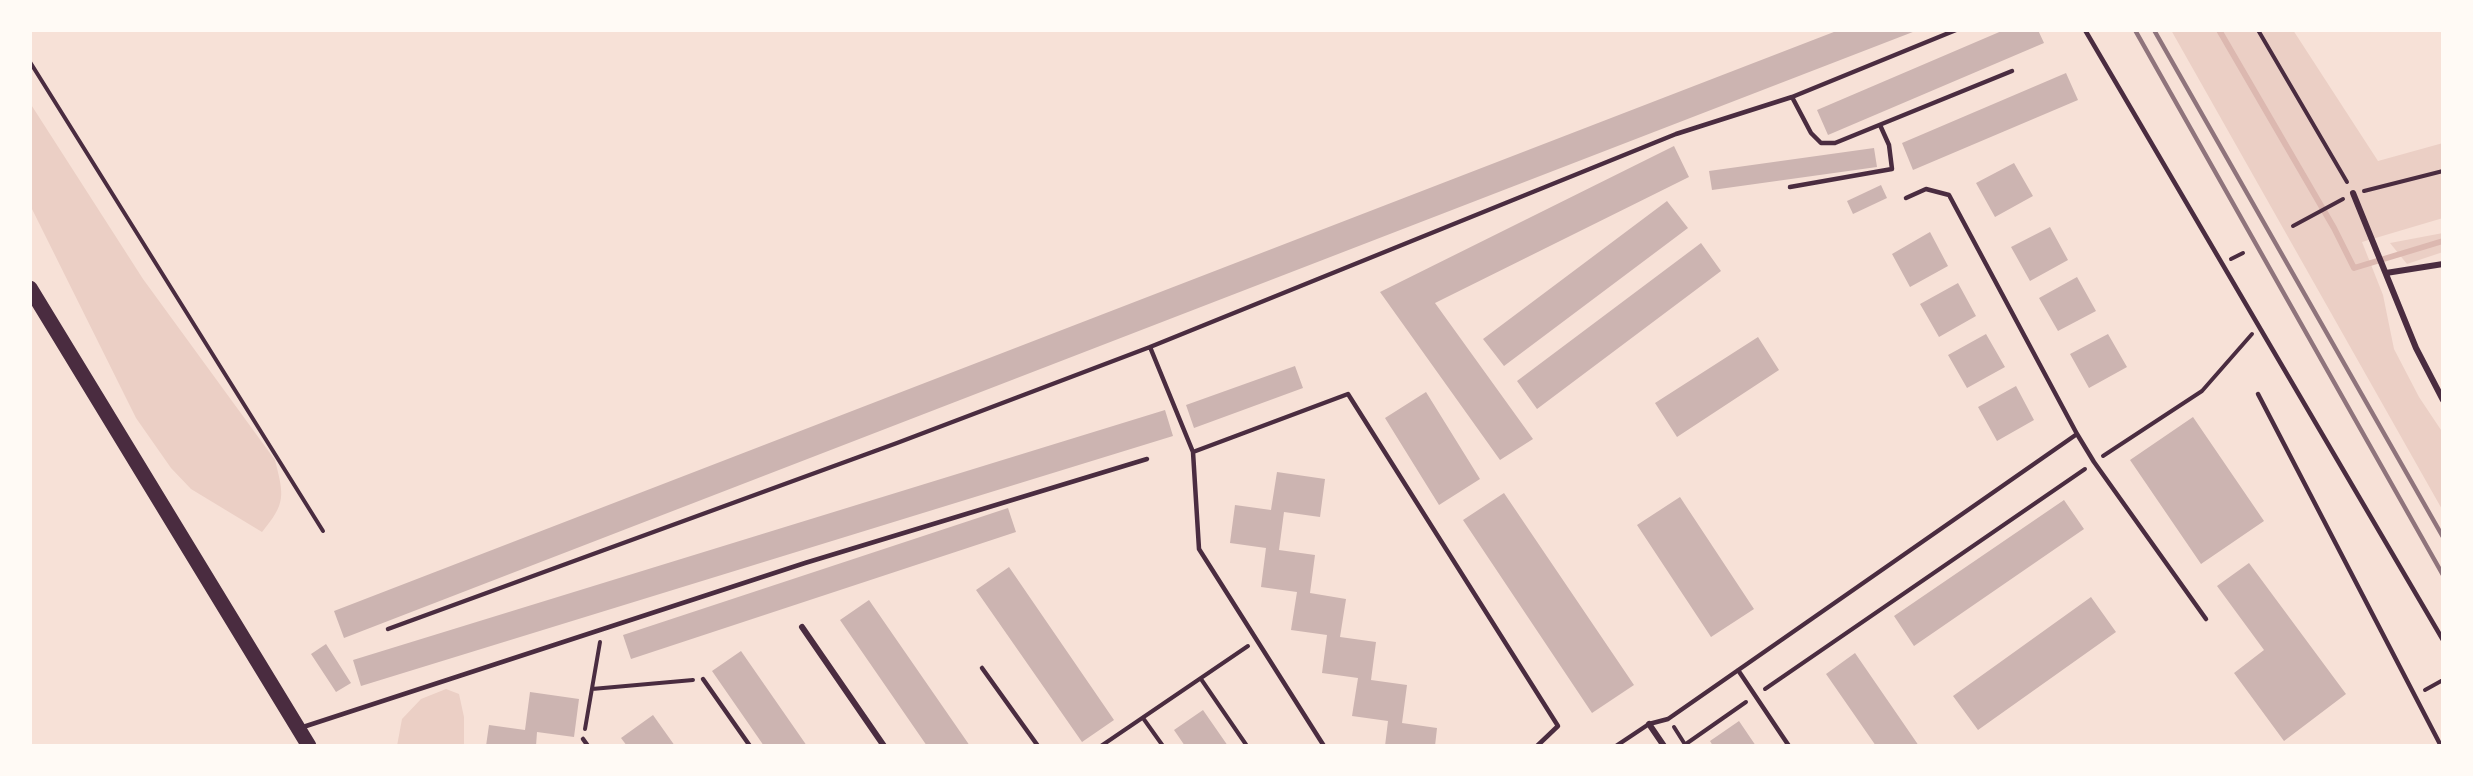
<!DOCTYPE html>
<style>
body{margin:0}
#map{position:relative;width:2473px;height:776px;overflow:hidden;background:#f7e1d7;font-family:"IBM Plex Serif",serif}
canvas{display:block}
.frame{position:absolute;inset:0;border:32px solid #fffaf5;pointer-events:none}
</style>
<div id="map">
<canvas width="2473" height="776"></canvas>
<div class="frame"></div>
</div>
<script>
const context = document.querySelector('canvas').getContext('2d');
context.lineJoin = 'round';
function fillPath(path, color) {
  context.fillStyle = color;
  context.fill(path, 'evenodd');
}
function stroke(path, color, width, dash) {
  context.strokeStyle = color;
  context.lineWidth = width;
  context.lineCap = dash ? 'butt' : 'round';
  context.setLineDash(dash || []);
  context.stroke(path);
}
const green = new Path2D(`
 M 2171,30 L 2293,30 L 2378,161 L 2443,143 L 2443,218 L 2362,242 L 2383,295 L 2394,349 L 2419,397 L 2443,433 L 2443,511 Z
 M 30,103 L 143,279 L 275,460 C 284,496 286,503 262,532 L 191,489 L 171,468 L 136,418 L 30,205 Z
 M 2443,233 L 2443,252 L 2407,264 L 2390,243 Z
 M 446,689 L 459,694 L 464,717 L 464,746 L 397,746 L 402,719 L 421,699 Z`);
const stream = new Path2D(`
 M 2219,30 L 2334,228 L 2354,268 L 2443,241`);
const building = new Path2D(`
 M 1839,30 L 1918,30 L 344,638 L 334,611 Z
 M 2004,30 L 2038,30 L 2044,43 L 1828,135 L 1817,110 Z
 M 2066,73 L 2078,100 L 1913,170 L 1902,143 Z
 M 1674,146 L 1689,177 L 1435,303 L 1533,439 L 1500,460 L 1380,292 Z
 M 1874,148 L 1877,167 L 1712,190 L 1709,171 Z
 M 2014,163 L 2033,196 L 1995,217 L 1976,183 Z
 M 1881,185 L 1887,198 L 1853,214 L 1847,201 Z
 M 1667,201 L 1688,228 L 1504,366 L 1483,339 Z
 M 2050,227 L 2068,260 L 2030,281 L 2011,247 Z
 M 1930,232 L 1948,266 L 1910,287 L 1892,254 Z
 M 1701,243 L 1721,271 L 1537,409 L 1517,381 Z
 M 2077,277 L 2096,311 L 2058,331 L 2039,298 Z
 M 1958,283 L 1976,316 L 1939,337 L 1920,304 Z
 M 1986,334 L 2005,367 L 1967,388 L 1948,355 Z
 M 2108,334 L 2127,367 L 2089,388 L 2070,354 Z
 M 1758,337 L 1779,370 L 1677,437 L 1655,403 Z
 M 1295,366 L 1303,388 L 1194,428 L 1186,405 Z
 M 2016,386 L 2034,420 L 1997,441 L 1978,407 Z
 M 1426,392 L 1480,479 L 1439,505 L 1385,418 Z
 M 1165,410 L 1173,436 L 361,686 L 353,660 Z
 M 2193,417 L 2264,521 L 2201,564 L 2130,460 Z
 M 1277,472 L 1325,479 L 1320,517 L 1284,512 L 1279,550 L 1315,555 L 1310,593 L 1346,599 L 1340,637 L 1376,642 L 1371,680 L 1407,685 L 1402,723 L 1437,728 L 1435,746 L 1385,746 L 1388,721 L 1352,716 L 1358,678 L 1322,673 L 1327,635 L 1291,630 L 1297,592 L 1261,587 L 1266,548 L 1230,543 L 1235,505 L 1271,510 Z
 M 1504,493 L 1634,685 L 1592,713 L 1463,520 Z
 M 1680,497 L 1754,609 L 1711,637 L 1637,525 Z
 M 2064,500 L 2084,529 L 1914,646 L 1894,616 Z
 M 1008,508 L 1016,532 L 631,659 L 623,635 Z
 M 2249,563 L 2346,694 L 2284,741 L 2234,673 L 2264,650 L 2217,586 Z
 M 1009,567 L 1114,720 L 1082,742 L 976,590 Z
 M 2091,597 L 2116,632 L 1978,730 L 1953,696 Z
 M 869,600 L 970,746 L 927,746 L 840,620 Z
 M 326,644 L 351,683 L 336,692 L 311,654 Z
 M 741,651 L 807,746 L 764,746 L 712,671 Z
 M 1855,653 L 1919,746 L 1876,746 L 1826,674 Z
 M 530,692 L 579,699 L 574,737 L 537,732 L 536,746 L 486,746 L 489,725 L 525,730 Z
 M 1203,710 L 1228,746 L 1185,746 L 1174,730 Z
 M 653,715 L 675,746 L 627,746 L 621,738 Z
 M 1739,721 L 1756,746 L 1713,746 L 1710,741 Z`);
const path = new Path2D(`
 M 2258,30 L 2347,182
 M 30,62 L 323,531
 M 2364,191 L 2443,171
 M 2293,226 L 2343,199
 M 2231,259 L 2243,253
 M 2103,456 L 2202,391 L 2252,334
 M 1201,679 L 1247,746
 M 592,689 L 693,680
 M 1765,689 L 2085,469
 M 2425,690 L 2443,680
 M 1143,718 L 1163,746
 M 1674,727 L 1686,746
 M 585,729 L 600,642
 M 1101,746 L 1248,646
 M 1683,746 L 1746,702`);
const service = new Path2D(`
 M 2085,30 L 2443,640
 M 1792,97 L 1811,133 L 1821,143 L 1835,143 L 2012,71
 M 1790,187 L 1892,169 L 1889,145 L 1880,125
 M 1906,198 L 1926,189 L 1949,195 L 2077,434 L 2094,462 L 2206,619
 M 1150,347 L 1193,452 L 1199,549 L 1324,746
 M 2258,394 L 2441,746
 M 1193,452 L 1348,394 L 1558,726 L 1537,746
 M 388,629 L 897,443 L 1150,347 L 1676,134 L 1792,97 L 1956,30
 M 982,668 L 1038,746
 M 1738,670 L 1789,746
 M 703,679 L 750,746
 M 300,728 L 805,563 L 1147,459
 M 583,739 L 588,746
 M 1616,746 L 1649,724 L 1668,719 L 2077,434`);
const minor = new Path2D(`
 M 2353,193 L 2416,348 L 2443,400
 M 2386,273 L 2443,264
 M 802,627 L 884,746
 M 1649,724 L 1664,746`);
const primary = new Path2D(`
 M 30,288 L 309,746`);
const rail = new Path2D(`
 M 2135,30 L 2443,575
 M 2154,30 L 2443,537`);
fillPath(green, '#ebcfc5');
stroke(stream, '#dcb8b0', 6);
fillPath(building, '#ccb4b1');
stroke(path, '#4a2c40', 4);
stroke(service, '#4a2c40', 4.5);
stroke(minor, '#4a2c40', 6);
stroke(primary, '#4a2c40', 15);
stroke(rail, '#8f747c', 4.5);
</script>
